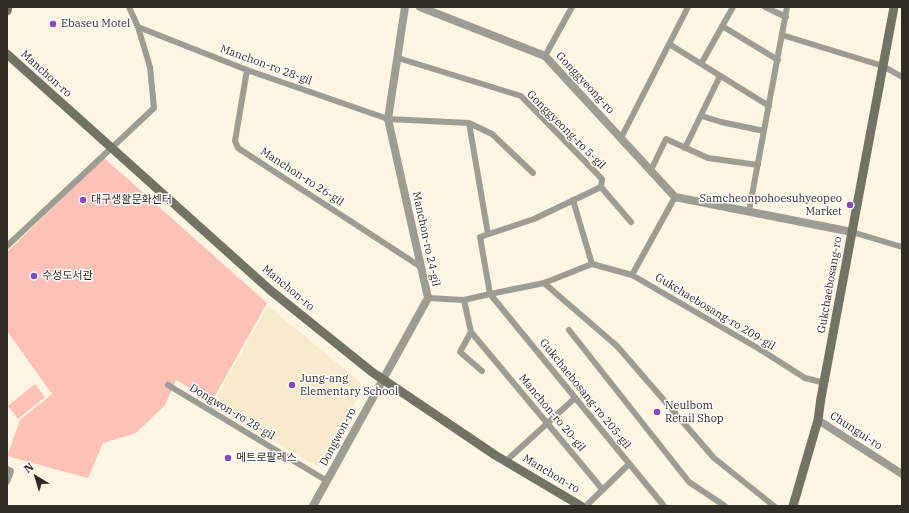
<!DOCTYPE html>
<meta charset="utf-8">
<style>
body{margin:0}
#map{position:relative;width:909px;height:513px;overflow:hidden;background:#fef5e3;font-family:"IBM Plex Serif",serif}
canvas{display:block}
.frame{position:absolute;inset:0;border:8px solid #312d24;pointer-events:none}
.north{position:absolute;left:16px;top:457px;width:40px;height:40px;-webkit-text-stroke:3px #fff;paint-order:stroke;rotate:322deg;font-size:11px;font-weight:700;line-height:16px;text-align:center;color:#312d24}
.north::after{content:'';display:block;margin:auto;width:14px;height:18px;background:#312d24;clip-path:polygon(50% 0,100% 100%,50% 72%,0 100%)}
</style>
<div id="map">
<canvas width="909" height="513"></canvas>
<div class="frame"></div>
<div class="north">N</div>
</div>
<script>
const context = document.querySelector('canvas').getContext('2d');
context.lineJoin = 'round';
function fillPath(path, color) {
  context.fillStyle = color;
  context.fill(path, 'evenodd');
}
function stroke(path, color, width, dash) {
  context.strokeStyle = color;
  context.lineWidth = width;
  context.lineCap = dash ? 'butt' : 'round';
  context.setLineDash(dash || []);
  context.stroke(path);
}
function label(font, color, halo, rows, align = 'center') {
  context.font = font + ' "IBM Plex Serif","Noto Sans KR",serif';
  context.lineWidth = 3;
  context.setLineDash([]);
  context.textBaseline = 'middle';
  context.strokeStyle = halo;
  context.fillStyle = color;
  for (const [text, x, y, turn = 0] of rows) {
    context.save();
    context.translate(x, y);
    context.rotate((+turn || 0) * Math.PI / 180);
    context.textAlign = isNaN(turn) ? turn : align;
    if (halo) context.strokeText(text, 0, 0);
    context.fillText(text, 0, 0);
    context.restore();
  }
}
const built = new Path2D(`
 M 268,306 L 359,381 L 362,390 L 319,467 L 211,407 Z`);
const green = new Path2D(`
 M 104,158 L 267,303 L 212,401 L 176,380 L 165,405 L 136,433 L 103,443 L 88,478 L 7,456 L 20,420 L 52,394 L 7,331 L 7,252 Z
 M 35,384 L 45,397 L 18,419 L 8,406 Z`);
const minor = new Path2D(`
 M 765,7 L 786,17
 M 722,26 L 778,60
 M 138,27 L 247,70 L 388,119 L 469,123 L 492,134 L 533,173
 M 782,35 L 883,66 L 902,77
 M 669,44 L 769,106
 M 545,56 L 572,7
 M 398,58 L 521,96 L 602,179 L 601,187 L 631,222
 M 701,64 L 733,7
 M 247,70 L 235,141 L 238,148 L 421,267
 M 702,116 L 721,122 L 764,131
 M 469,123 L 488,234
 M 621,138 L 688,7
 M 685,148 L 720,76
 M 651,170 L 666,139 L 708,158 L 758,165
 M 601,187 L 534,219 L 480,237 L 490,294 L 664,506
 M 573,200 L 592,264
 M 749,211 L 787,7
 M 852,232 L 902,247
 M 7,246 L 154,108 L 150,67 L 138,27 L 129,7
 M 632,275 L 675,197
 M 544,283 L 617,346 L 714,458 L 774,506
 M 428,298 L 464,300 L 490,294 L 544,283 L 592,264 L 632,275 L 761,350 L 805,378 L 825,383
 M 464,300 L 471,332 L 603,490
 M 569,330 L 689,482 L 725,506
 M 471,332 L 460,352 L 482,371
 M 168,385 L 327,481
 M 506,461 L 575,398
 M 7,469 L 11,471 L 7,482
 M 586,506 L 629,464`);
const tertiary = new Path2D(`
 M 420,7 L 545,56 L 675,197 L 852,232
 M 818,420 L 902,474
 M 313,506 L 428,298 L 388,119 L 405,7`);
const secondary = new Path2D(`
 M 7,11 L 8,7
 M 7,54 L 270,290 L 372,372 L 495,455 L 581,506
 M 793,506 L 818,420 L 821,398 L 894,7`);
const markers = [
 [53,24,4,"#8549bf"],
 [83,200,4,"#8549bf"],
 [850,205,4,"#8549bf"],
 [34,276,4,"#8549bf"],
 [292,385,4,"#8549bf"],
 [657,412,4,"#8549bf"],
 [228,458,4,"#8549bf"]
];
const poiNames = [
 ["Ebaseu Motel",61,24],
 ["Samcheonpohoesuhyeopeo",842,199,"right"],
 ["Market",842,212,"right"],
 ["대구생활문화센터",91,200],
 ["수성도서관",42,276],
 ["Jung-ang",300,379],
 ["Elementary School",300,392],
 ["Neulbom",665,406],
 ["Retail Shop",665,419],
 ["메트로팔레스",236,458]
];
const streetNames = [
 ["Manchon-ro 28-gil",266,65,20],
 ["Manchon-ro",46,74,42],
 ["Gonggyeong-ro",585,83,47],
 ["Gonggyeong-ro 5-gil",566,130,45],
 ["Manchon-ro 26-gil",302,177,33],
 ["Manchon-ro 24-gil",426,239,78],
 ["Gukchaebosang-ro",830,285,-80],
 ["Manchon-ro",288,288,40],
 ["Gukchaebosang-ro 209-gil",715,312,31],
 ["Gukchaebosang-ro 205-gil",585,394,51],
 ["Dongwon-ro 28-gil",232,412,31],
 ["Manchon-ro 20-gil",552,413,50],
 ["Chungui-ro",856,431,33],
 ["Dongwon-ro",338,437,-62],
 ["Manchon-ro",551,474,31]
];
fillPath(built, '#f8eacc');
fillPath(green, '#fec1b7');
stroke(minor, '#9c9d93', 6);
stroke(tertiary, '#9c9d93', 8);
stroke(secondary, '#717365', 9);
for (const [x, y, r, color] of markers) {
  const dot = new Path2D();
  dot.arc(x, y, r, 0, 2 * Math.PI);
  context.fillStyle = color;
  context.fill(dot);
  stroke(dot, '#fff', 1.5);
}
label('11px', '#312d24', '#fff', poiNames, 'left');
label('11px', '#312d24', '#fff', streetNames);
</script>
